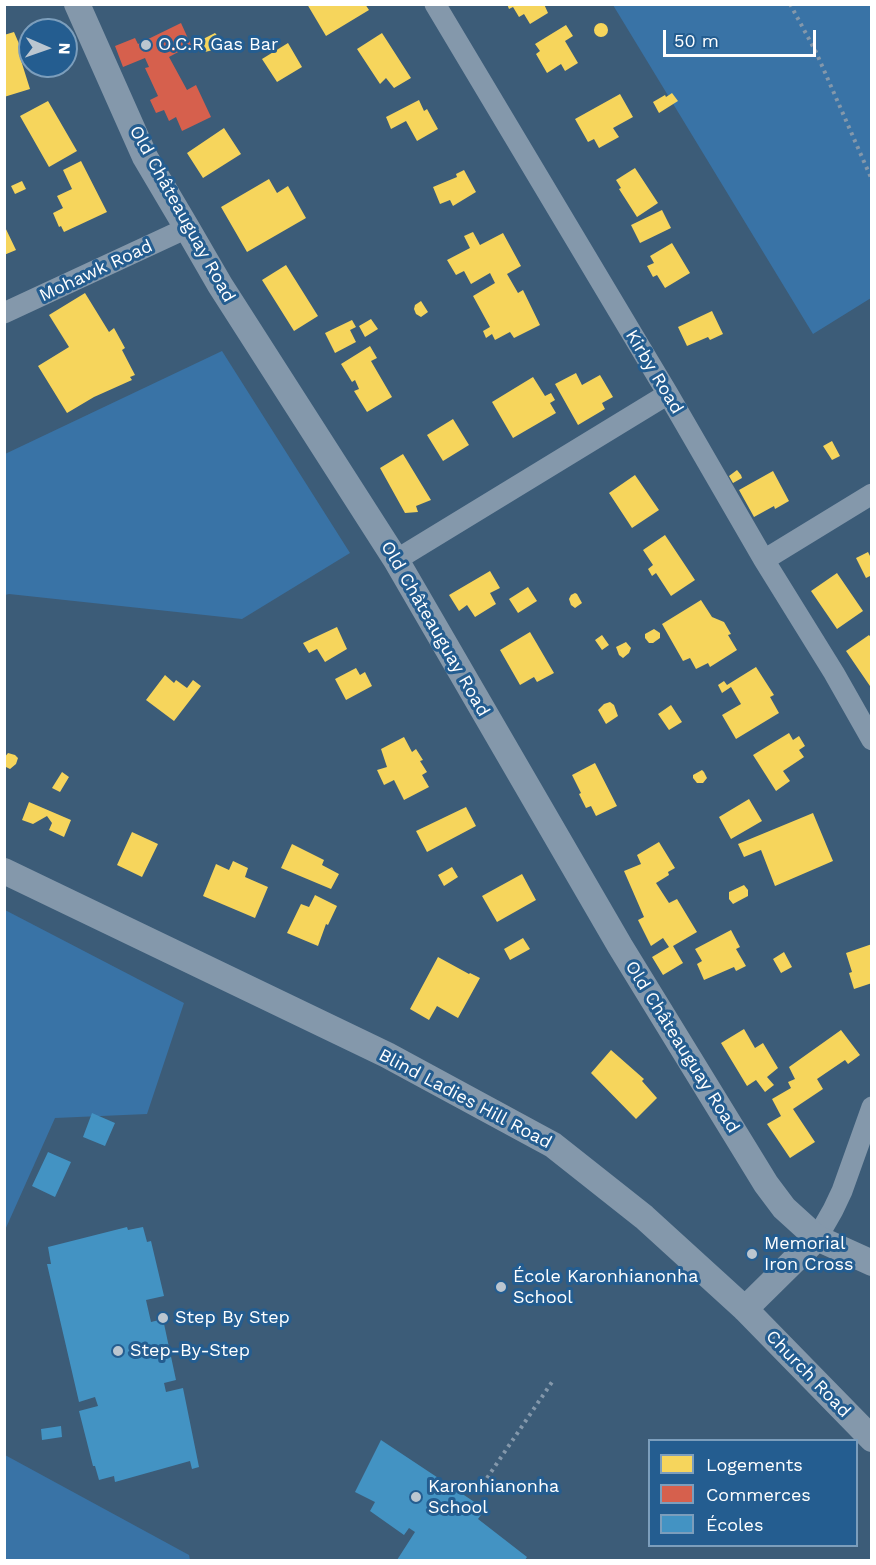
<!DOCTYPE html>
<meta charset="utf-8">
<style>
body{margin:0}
#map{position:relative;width:876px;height:1565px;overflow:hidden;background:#3c5c78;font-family:"Work Sans",sans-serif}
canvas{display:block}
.frame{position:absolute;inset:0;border:6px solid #fff;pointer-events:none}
.legend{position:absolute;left:648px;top:1439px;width:210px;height:108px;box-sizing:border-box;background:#245d90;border:2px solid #7c9ebc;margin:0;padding:8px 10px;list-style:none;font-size:18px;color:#fff}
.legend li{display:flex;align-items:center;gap:12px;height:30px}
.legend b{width:30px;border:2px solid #7c9ebc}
.north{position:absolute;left:18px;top:18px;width:60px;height:60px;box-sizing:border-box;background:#245d90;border:2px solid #7c9ebc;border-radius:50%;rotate:92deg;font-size:16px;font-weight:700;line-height:24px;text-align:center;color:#fff}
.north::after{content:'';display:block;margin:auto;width:21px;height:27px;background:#bbc6d0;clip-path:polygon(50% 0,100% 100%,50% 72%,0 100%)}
.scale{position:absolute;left:663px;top:30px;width:153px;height:27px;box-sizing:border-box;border:3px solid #fff;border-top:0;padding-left:8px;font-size:18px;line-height:21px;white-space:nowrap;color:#fff;-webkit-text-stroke:4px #245d90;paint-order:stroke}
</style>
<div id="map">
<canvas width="876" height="1565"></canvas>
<div class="frame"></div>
<ul class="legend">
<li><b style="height:16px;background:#f6d55c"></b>Logements</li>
<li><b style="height:16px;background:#d6604d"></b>Commerces</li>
<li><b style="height:16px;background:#4393c3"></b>Écoles</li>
</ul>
<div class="north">N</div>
<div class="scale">50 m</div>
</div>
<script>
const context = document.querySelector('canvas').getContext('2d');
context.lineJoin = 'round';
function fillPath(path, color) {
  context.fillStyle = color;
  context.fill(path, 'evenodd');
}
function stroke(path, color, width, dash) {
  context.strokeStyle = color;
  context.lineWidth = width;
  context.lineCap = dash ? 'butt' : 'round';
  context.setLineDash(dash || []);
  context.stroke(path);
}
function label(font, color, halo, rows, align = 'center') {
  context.font = font + ' "Work Sans",sans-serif';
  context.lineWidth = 6;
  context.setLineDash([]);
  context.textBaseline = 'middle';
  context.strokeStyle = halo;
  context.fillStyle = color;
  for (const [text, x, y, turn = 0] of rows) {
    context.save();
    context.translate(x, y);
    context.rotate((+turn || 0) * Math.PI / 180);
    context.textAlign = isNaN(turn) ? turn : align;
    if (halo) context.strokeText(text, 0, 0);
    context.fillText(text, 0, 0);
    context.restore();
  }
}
const green = new Path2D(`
 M 613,5 L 871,5 L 871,298 L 813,334 Z
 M 222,351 L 350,553 L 242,619 L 9,594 L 5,595 L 5,454 Z
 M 5,910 L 184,1003 L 147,1114 L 55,1118 L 5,1230 Z
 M 5,1455 L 189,1555 L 190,1560 L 5,1560 Z`);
const homes = new Path2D(`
 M 307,4 L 365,4 L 369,10 L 326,36 Z
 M 507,4 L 544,4 L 548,13 L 530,24 L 524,14 L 519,17 L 513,7 L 509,9 Z
 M594 30a7 7 0 1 1 14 0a7 7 0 1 1-14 0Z
 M 566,25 L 573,36 L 565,41 L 578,63 L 565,71 L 561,64 L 547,73 L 536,54 L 540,51 L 535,44 Z
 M 14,32 L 23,53 L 19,54 L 30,89 L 4,97 L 4,35 Z
 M 215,33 L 220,39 L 221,45 L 213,50 L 205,52 L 201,40 Z
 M 382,33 L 411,78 L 394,88 L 386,78 L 380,84 L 357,49 Z
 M 288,43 L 302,67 L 277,82 L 262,59 Z
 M 672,93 L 678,101 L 659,113 L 653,102 L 665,95 L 666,97 Z
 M 620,94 L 633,117 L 613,128 L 619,137 L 599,148 L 594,139 L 588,142 L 575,119 Z
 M 419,100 L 424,111 L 427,109 L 438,129 L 417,141 L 406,121 L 391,129 L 386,117 Z
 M 48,101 L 77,151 L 49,167 L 20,116 Z
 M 224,128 L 241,154 L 203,178 L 187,153 Z
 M 81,161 L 107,212 L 64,232 L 61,226 L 59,227 L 53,213 L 63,208 L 57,196 L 72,189 L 63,170 Z
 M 635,168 L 658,203 L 637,217 L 619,189 L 621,188 L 616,180 Z
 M 464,170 L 476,192 L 453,206 L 450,200 L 440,204 L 433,187 L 457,177 L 456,174 Z
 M 269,179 L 277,193 L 288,186 L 306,218 L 247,252 L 221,207 Z
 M 22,181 L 26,189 L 15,194 L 11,186 Z
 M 662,210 L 671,228 L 640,243 L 631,225 Z
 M 4,225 L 16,250 L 4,255 Z
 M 473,232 L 480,245 L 503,233 L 521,266 L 507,274 L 518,293 L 523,290 L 540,325 L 514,338 L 510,332 L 495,340 L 492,334 L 486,338 L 483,331 L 490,327 L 473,296 L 495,283 L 490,273 L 471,284 L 464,271 L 456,275 L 447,260 L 470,248 L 464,236 Z
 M 672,243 L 690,273 L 665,288 L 657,275 L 653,277 L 647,266 L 654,263 L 650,256 Z
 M 286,265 L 318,316 L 294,331 L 262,280 Z
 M 85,293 L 109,332 L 114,328 L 125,348 L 122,350 L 135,375 L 130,377 L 132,380 L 94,397 L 67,413 L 38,366 L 69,347 L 49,315 Z
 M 421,301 L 428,312 L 421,317 L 416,314 L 414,309 L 415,305 Z
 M 712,311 L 723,334 L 710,340 L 708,337 L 687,346 L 678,327 Z
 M 371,319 L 378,329 L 365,337 L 359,326 Z
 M 352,320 L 356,327 L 350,330 L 356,342 L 335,353 L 325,333 Z
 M 370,346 L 377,358 L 371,361 L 392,397 L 367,412 L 354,391 L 359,389 L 355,380 L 352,382 L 341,364 Z
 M 576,373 L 582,385 L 600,375 L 613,397 L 602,403 L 605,409 L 578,425 L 555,384 Z
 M 533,377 L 545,396 L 551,393 L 555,400 L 550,403 L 556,413 L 513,438 L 492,402 Z
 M 453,419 L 469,445 L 443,461 L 427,435 Z
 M 832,441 L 840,456 L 832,460 L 823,446 Z
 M 403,454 L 431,500 L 416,506 L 418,512 L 405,513 L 380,468 Z
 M 737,470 L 741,475 L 742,478 L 733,483 L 729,476 Z
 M 773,471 L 789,501 L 775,509 L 774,506 L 754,517 L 739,490 Z
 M 635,475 L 659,510 L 632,528 L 609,493 Z
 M 665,535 L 695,580 L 671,596 L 656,573 L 652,576 L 648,569 L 653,565 L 643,550 Z
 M 868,552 L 872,560 L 872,575 L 866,578 L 856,558 Z
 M 490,571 L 500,588 L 490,593 L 496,604 L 475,617 L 467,605 L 459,611 L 449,595 Z
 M 837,573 L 863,611 L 837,629 L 811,591 Z
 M 528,587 L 537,601 L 518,613 L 509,599 Z
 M 575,593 L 577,594 L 582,603 L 575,608 L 571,605 L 569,599 L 571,595 Z
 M 701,600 L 712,617 L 724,622 L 731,634 L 728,635 L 737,650 L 710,667 L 708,663 L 696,669 L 690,658 L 683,661 L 662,624 Z
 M 337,627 L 347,649 L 325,662 L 317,649 L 309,653 L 303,643 Z
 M 654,629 L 660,633 L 660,638 L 653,643 L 649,643 L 645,638 L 645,634 Z
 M 530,632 L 554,673 L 537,682 L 534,677 L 520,685 L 500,650 Z
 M 602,635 L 609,645 L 602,650 L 595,640 Z
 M 869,635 L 872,639 L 872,689 L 846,651 Z
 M 626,642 L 631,648 L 629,653 L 623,658 L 619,655 L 616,647 Z
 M 756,667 L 774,695 L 770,697 L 779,713 L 736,739 L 722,715 L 741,704 L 731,687 L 722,693 L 718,685 L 724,681 L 727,685 Z
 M 356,668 L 360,675 L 365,672 L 372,686 L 346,700 L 335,679 Z
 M 165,675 L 174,683 L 176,680 L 187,688 L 193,680 L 201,686 L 174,721 L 146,700 Z
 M 610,702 L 614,705 L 618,716 L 606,724 L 598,710 L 604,704 Z
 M 671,705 L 682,722 L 669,730 L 658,714 Z
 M 789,733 L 793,740 L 799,736 L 805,746 L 799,750 L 804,757 L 783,771 L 790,781 L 776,791 L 753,755 Z
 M 404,737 L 412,752 L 416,749 L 423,760 L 420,761 L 427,772 L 422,775 L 429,787 L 404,800 L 394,780 L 384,785 L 377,770 L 387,767 L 381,749 Z
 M 8,753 L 15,755 L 18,758 L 16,764 L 10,769 L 4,766 L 4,758 Z
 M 595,763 L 617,806 L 596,816 L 591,806 L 586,808 L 579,794 L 581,793 L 572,775 Z
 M 702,770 L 704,772 L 707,778 L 703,783 L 697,783 L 693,778 L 693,775 Z
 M 62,772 L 69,777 L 60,792 L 52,788 Z
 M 749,799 L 762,821 L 731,839 L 719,817 Z
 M 29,802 L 71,820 L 64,837 L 49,830 L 52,823 L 47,816 L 33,824 L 22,820 Z
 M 466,807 L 476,826 L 427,852 L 416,831 Z
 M 813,813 L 833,861 L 775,886 L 761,850 L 744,857 L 738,844 Z
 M 132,832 L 158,844 L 142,877 L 117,865 Z
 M 659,842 L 675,868 L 668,872 L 669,875 L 656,883 L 669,903 L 677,899 L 697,932 L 673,946 L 683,963 L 663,975 L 652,957 L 669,947 L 663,938 L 651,946 L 638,920 L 644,917 L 624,871 L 641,864 L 637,855 Z
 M 292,844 L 324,860 L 322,865 L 339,874 L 331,889 L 281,868 Z
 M 233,861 L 248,868 L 245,877 L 268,887 L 255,918 L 203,896 L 216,864 L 229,870 Z
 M 452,867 L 458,877 L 444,886 L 438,875 Z
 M 522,874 L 536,900 L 497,922 L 482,896 Z
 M 744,885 L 748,890 L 748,896 L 733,904 L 729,899 L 729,892 Z
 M 315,895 L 337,906 L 328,925 L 326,924 L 318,946 L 287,933 L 301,904 L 309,907 Z
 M 731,930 L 740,947 L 736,949 L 746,966 L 736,971 L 734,967 L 704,980 L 697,964 L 702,961 L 695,949 Z
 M 523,938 L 530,949 L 510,960 L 504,949 Z
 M 872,944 L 872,983 L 854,989 L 849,973 L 852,972 L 846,953 Z
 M 784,952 L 792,967 L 781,973 L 773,959 Z
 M 438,957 L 469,974 L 470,973 L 480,978 L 458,1018 L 437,1006 L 429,1020 L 410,1009 Z
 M 744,1029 L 755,1048 L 763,1043 L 778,1068 L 767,1077 L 774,1085 L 765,1092 L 756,1080 L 747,1086 L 721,1043 Z
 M 841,1030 L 860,1055 L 848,1064 L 845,1060 L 817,1079 L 823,1089 L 793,1109 L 815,1142 L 790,1158 L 767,1124 L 781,1116 L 772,1099 L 791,1088 L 788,1082 L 795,1079 L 789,1067 Z
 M 611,1050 L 644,1079 L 642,1081 L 657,1098 L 636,1119 L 591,1073 Z`);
const shops = new Path2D(`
 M 181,23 L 191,45 L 169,57 L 187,90 L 196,85 L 211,117 L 182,131 L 176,117 L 169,121 L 164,110 L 156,113 L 150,100 L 158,96 L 145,68 L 149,67 L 145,58 L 123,67 L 115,46 L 135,38 L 138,44 Z`);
const schools = new Path2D(`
 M 92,1113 L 115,1123 L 105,1146 L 83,1137 Z
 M 48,1152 L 71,1162 L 55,1197 L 32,1186 Z
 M 127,1227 L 128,1230 L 143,1227 L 147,1242 L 151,1241 L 164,1296 L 146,1300 L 151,1322 L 163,1319 L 176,1380 L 164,1383 L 166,1392 L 183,1388 L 199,1467 L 192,1469 L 190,1461 L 115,1482 L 114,1476 L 99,1480 L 95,1466 L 93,1466 L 79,1411 L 98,1406 L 95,1397 L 79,1402 L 47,1264 L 51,1264 L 48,1247 Z
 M 61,1426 L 62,1437 L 42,1440 L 41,1429 Z
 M 381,1440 L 485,1509 L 478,1519 L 527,1557 L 525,1560 L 397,1560 L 415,1532 L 409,1528 L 404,1535 L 370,1511 L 375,1502 L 355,1492 Z`);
const path = new Path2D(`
 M 790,4 L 816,52 L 872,180
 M 487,1478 L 552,1382`);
const minor = new Path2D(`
 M 435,4 L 668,394 L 764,560 L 834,673 L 872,740
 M 4,313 L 187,228
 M 396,560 L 668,394
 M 764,560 L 872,494
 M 817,1238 L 833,1210 L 842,1191 L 872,1107`);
const tertiary = new Path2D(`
 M 77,4 L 145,157 L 187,228 L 220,285 L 396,560 L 620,946 L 766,1184 L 784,1208 L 817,1238 L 872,1263
 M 4,871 L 387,1055 L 553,1145 L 644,1217 L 745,1309 L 872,1439
 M 745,1309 L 817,1238`);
const markers = [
 [146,45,6,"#bbc6d0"],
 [752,1254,6,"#bbc6d0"],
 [501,1287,6,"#bbc6d0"],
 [163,1318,6,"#bbc6d0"],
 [118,1351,6,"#bbc6d0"],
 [416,1497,6,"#bbc6d0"]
];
const poiNames = [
 ["O.C.R Gas Bar",158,45],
 ["Memorial",764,1244],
 ["Iron Cross",764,1265],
 ["École Karonhianonha",513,1277],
 ["School",513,1298],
 ["Step By Step",175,1318],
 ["Step-By-Step",130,1351],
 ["Karonhianonha",428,1487],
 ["School",428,1508]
];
const streetNames = [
 ["Old Châteauguay Road",182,214,61],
 ["Mohawk Road",96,271,-25],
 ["Kirby Road",654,372,59],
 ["Old Châteauguay Road",435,629,60],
 ["Old Châteauguay Road",682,1047,58],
 ["Blind Ladies Hill Road",465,1099,28],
 ["Church Road",808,1374,46]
];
fillPath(green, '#3973a6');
fillPath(homes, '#f6d55c');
fillPath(shops, '#d6604d');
fillPath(schools, '#4393c3');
stroke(path, '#8498ab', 4, [3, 4.5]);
stroke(minor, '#8498ab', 21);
stroke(tertiary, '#8498ab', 26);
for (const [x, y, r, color] of markers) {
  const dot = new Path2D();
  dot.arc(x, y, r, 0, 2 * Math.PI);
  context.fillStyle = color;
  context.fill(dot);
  stroke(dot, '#245d90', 2);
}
label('18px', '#fff', '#245d90', poiNames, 'left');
label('18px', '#fff', '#245d90', streetNames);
</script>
